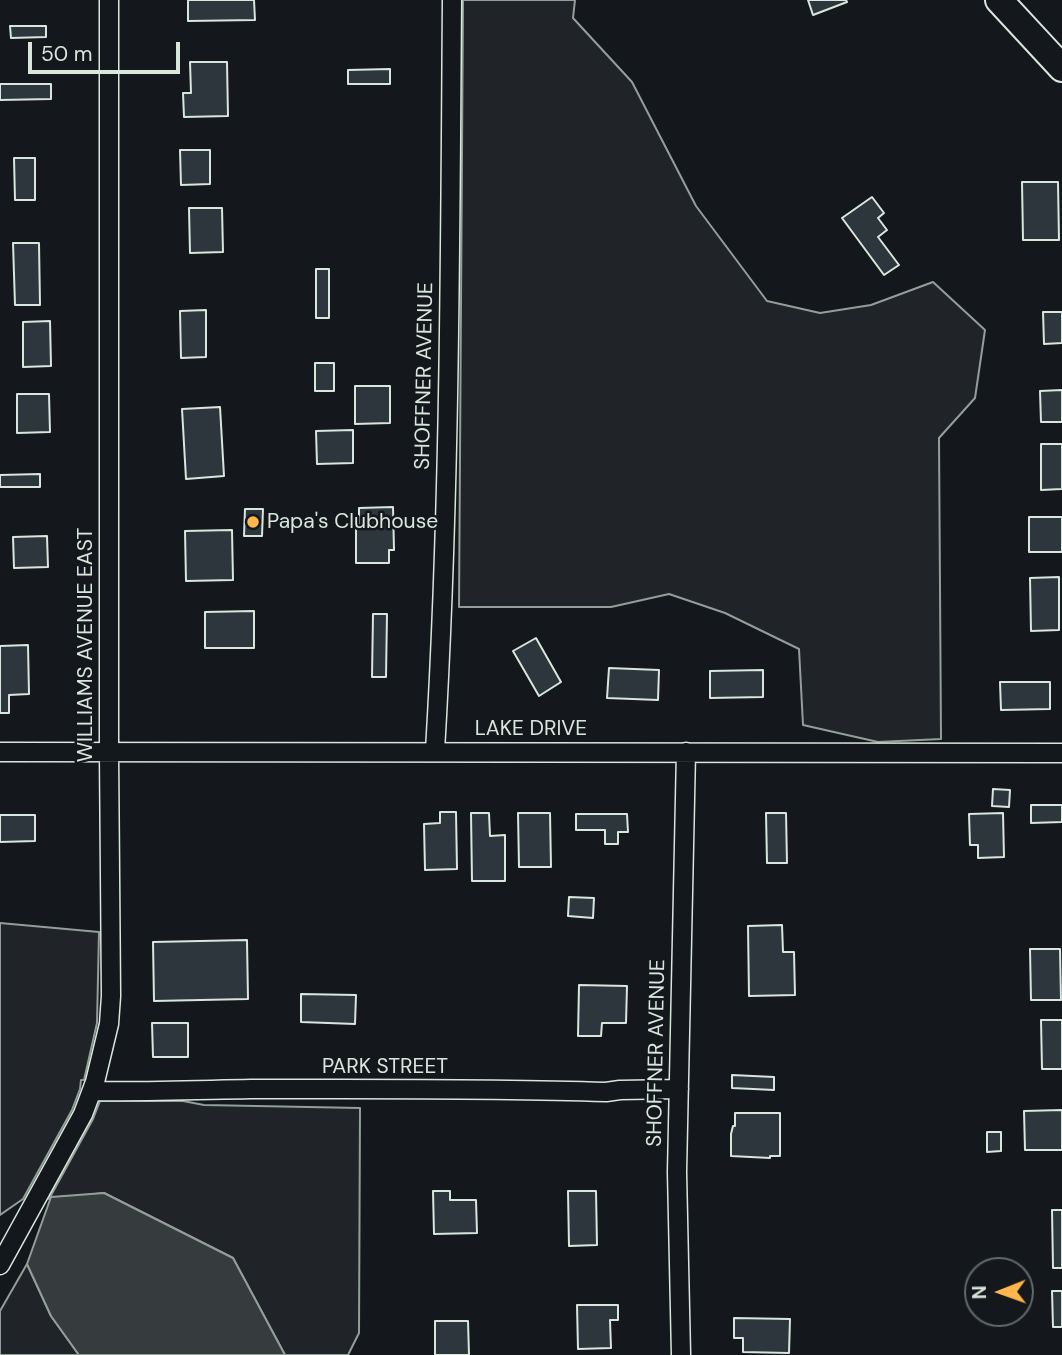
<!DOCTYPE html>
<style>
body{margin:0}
#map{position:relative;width:1062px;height:1355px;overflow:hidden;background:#14181c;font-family:"DM Sans",sans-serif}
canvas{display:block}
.north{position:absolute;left:964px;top:1257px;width:70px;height:70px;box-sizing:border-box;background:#14181c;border:2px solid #626a69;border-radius:50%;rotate:269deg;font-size:19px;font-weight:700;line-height:28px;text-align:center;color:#d8e6dc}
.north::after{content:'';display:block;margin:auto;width:24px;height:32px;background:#ffb74d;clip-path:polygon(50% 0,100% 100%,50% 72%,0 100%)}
.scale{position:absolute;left:28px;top:42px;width:152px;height:32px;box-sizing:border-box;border:4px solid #d8e6dc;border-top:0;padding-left:9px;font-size:21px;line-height:24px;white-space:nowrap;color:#d8e6dc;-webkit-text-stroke:5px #14181c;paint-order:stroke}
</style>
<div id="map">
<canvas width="1062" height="1355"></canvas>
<div class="north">N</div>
<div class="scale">50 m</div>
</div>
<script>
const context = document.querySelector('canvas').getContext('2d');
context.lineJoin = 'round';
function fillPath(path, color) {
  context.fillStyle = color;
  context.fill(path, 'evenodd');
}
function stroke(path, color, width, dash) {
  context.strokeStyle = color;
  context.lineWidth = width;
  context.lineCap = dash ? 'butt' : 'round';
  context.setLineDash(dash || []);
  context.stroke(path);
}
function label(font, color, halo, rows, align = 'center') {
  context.font = font + ' "DM Sans",sans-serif';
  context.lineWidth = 5;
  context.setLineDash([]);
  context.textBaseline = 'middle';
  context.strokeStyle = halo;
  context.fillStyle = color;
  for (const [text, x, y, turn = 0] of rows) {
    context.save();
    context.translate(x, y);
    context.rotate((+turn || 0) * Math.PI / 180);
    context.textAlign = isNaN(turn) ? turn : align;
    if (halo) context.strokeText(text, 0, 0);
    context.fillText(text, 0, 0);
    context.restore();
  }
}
const green = new Path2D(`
 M 463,0 L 575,0 L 573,18 L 632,82 L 696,206 L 767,301 L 820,313 L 871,305 L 933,282 L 985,330 L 975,398 L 939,438 L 941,739 L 878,742 L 803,725 L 799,649 L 725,613 L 669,594 L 611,607 L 459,607 Z
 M 0,923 L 99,932 L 97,1023 L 84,1080 L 81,1080 L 80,1089 L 72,1110 L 23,1199 L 0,1215 Z
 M 100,1101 L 183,1101 L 204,1105 L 360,1108 L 359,1333 L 348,1355 L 285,1355 L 233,1258 L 104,1193 L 49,1199 L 93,1119 Z
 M 27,1264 L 51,1316 L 79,1355 L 0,1355 L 0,1311 Z`);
const water = new Path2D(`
 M 104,1193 L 233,1258 L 285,1355 L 79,1355 L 51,1316 L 27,1264 L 51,1197 Z`);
const building = new Path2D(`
 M 188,0 L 254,0 L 255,20 L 188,21 Z
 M 808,0 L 846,0 L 847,2 L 813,15 Z
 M 10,26 L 46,26 L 46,37 L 11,38 Z
 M 190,62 L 227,62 L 228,116 L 184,117 L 183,93 L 191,93 Z
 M 390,69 L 390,84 L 348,84 L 348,70 Z
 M 0,84 L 51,84 L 51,99 L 0,100 Z
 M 180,150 L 210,150 L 210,184 L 181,185 Z
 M 14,158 L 35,158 L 35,200 L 15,200 Z
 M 1022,182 L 1058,182 L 1059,240 L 1023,240 Z
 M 872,197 L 884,213 L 878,218 L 887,230 L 878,237 L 899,265 L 884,275 L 842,218 Z
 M 189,208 L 222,208 L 223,252 L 190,253 Z
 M 13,243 L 39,243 L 40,305 L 15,305 Z
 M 316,269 L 329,269 L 329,318 L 316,318 Z
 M 206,310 L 206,357 L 181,358 L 180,311 Z
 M 1043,312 L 1062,312 L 1062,343 L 1044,344 Z
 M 50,321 L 51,366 L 23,367 L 23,322 Z
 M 315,363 L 334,363 L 334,391 L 315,391 Z
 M 355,386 L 390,386 L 390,423 L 355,424 Z
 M 1062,390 L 1062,422 L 1041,422 L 1040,391 Z
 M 17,394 L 49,394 L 50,432 L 17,433 Z
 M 220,407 L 224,476 L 186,479 L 182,409 Z
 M 353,430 L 353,463 L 317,464 L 316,431 Z
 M 1041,444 L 1062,444 L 1062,489 L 1041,490 Z
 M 40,474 L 40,487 L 0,487 L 0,475 Z
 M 393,507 L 394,550 L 389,550 L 389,563 L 356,563 L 356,529 L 359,529 L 359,508 Z
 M 245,509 L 263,509 L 262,536 L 244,536 Z
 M 1029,517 L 1062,517 L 1062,552 L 1029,552 Z
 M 232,530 L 233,580 L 186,581 L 185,531 Z
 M 47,536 L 48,567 L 14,568 L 13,537 Z
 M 1059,577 L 1059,630 L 1031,631 L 1030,578 Z
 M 254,611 L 254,648 L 205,648 L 205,612 Z
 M 373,614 L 387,614 L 386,677 L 372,677 Z
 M 536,638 L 561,682 L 539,696 L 513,651 Z
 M 28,645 L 29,694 L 9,695 L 9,713 L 0,713 L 0,646 Z
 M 609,668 L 659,670 L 658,700 L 607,698 Z
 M 763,670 L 763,697 L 710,698 L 710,671 Z
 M 1000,682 L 1050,682 L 1050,709 L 1001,710 Z
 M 993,789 L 1010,790 L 1009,807 L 992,806 Z
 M 1031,805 L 1062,805 L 1062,822 L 1031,823 Z
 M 440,812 L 456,812 L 457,869 L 425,870 L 424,824 L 440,823 Z
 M 471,813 L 489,813 L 490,836 L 505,835 L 505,881 L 472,881 Z
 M 518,813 L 550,813 L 551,867 L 519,867 Z
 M 766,813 L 786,813 L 787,863 L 767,863 Z
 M 1003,813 L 1004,857 L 978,858 L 978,845 L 970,845 L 969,814 Z
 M 576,814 L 627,814 L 628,832 L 618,832 L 618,844 L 605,844 L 605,830 L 576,830 Z
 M 0,815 L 35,815 L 35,841 L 0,842 Z
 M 569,897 L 594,898 L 593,918 L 568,916 Z
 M 782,925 L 783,952 L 794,952 L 795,995 L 749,996 L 748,926 Z
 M 247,940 L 248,999 L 154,1001 L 153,942 Z
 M 1030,949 L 1060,949 L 1061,1000 L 1031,1000 Z
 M 579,985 L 627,986 L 626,1023 L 602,1023 L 601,1036 L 578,1036 Z
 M 301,994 L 356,995 L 355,1024 L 301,1022 Z
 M 1041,1020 L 1062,1020 L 1062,1069 L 1042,1069 Z
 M 152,1023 L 188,1023 L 188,1057 L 153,1057 Z
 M 732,1075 L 774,1077 L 774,1090 L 732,1088 Z
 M 1062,1110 L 1062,1150 L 1025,1150 L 1024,1111 Z
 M 735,1113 L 780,1113 L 780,1156 L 770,1156 L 770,1158 L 731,1156 L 731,1134 L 733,1126 L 735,1126 Z
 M 987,1132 L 1001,1132 L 1001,1151 L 987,1152 Z
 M 433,1191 L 450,1191 L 450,1200 L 476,1200 L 477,1233 L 434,1234 Z
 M 568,1191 L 596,1191 L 597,1245 L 569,1246 Z
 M 1052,1210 L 1062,1210 L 1062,1268 L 1053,1268 Z
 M 1052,1291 L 1062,1291 L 1062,1327 L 1053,1327 Z
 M 577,1305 L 618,1305 L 618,1320 L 610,1320 L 611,1348 L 578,1349 Z
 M 734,1318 L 790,1319 L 789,1353 L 743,1352 L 743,1338 L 734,1338 Z
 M 435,1321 L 468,1321 L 469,1355 L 435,1355 Z`);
const street = new Path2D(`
 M 435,751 C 450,501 450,251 452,0
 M 0,752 L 1062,753
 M 92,1091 C 145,1092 198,1090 251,1089 C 369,1089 488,1088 606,1092 L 620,1090 L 679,1089
 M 0,1265 L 83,1114 L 95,1082 L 109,1024 L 111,996 L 109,753 L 109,0
 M 681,1355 L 677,1172 L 686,752`);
const secondary = new Path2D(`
 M 999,0 L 1062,68`);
const markers = [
 [253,522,7,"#ffb74d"]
];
const streetNames = [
 ["SHOFFNER AVENUE",425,376,-89],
 ["WILLIAMS AVENUE EAST",86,645,-90],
 ["LAKE DRIVE",531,729],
 ["SHOFFNER AVENUE",657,1053,-89],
 ["PARK STREET",385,1067]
];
const poiNames = [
 ["Papa's Clubhouse",267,522]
];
fillPath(green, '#202428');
stroke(green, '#939e99', 2);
fillPath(water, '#363b3e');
stroke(water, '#939e99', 2);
fillPath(building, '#2c363c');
stroke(building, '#d8e6dc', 2);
stroke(street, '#d8e6dc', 21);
stroke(secondary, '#d8e6dc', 30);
stroke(street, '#14181c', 18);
stroke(secondary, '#14181c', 26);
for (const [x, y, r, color] of markers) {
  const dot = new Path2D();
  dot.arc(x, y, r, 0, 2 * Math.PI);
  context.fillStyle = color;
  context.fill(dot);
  stroke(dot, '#14181c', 2.5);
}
label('21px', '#d8e6dc', '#14181c', streetNames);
label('21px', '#d8e6dc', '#14181c', poiNames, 'left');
</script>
